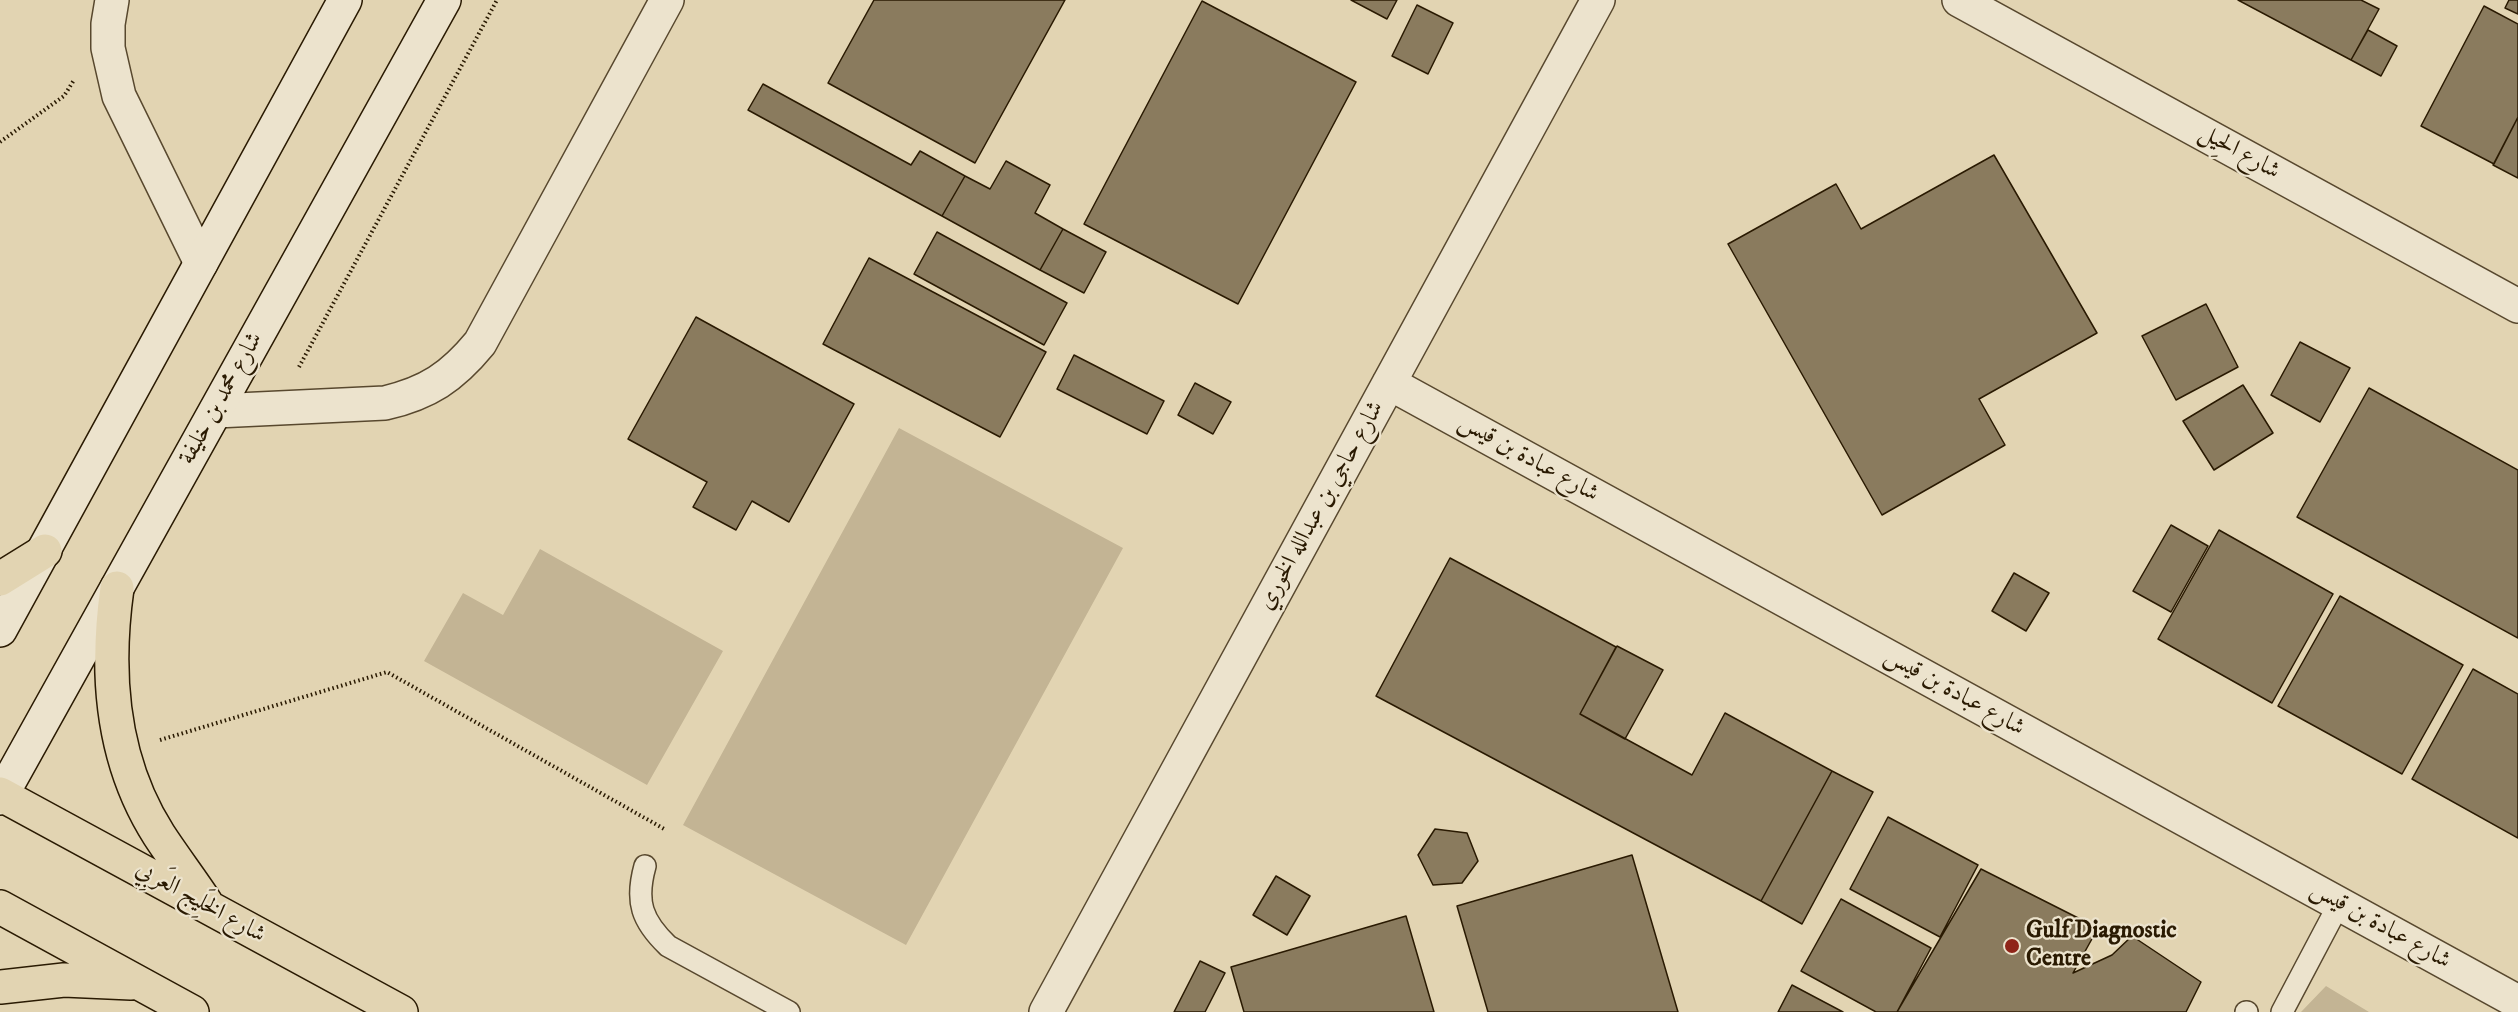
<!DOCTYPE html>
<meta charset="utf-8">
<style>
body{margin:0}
canvas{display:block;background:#e2d4b2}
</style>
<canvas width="2518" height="1012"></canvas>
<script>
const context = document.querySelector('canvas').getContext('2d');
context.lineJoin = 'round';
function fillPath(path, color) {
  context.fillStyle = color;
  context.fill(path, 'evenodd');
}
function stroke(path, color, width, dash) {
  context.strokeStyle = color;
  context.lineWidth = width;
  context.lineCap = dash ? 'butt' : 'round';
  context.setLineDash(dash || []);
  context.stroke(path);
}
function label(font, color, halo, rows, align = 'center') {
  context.font = font + ' "IM FELL DW Pica",Amiri,serif';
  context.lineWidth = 4.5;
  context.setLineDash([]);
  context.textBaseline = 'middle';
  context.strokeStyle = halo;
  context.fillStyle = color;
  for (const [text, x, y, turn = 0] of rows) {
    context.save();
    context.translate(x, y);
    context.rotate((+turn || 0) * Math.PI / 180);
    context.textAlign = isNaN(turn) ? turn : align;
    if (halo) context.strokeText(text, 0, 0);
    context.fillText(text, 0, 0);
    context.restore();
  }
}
const green = new Path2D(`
 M 899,428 L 1123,548 L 906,945 L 683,825 Z
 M 540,549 L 723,651 L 647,785 L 424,661 L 463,593 L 503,615 Z
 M 2326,986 L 2369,1012 L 2301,1012 Z`);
const building = new Path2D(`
 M 874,0 L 1065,0 L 975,163 L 828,83 Z
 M 1351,0 L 1397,0 L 1387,19 Z
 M 2238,0 L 2361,0 L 2379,9 L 2351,60 Z
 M 2509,0 L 2518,0 L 2518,14 L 2505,8 Z
 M 1202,1 L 1356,82 L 1238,304 L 1084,224 Z
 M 1417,5 L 1453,23 L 1428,74 L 1392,56 Z
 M 2484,6 L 2518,24 L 2518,117 L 2494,164 L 2421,126 Z
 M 2368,30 L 2397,46 L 2381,76 L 2351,60 Z
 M 763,84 L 911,165 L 920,151 L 965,176 L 942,216 L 748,110 Z
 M 2518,117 L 2518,178 L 2493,165 Z
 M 1994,155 L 2097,333 L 1979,399 L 2005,445 L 1882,515 L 1728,244 L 1836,184 L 1861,229 Z
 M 1006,161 L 1050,185 L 1035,213 L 1063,229 L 1040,270 L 942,216 L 965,176 L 990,189 Z
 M 1063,229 L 1106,252 L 1084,293 L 1040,270 Z
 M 937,232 L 1067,303 L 1044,345 L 914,274 Z
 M 869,258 L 1046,352 L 1000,437 L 823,344 Z
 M 2206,304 L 2238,367 L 2176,400 L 2142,336 Z
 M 696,317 L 854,404 L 789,522 L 752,501 L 736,530 L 693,507 L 707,482 L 628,439 Z
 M 2300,342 L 2350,368 L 2320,422 L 2271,395 Z
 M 1074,355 L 1164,401 L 1147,434 L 1057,389 Z
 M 1195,383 L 1231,402 L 1213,434 L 1178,415 Z
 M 2243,385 L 2273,433 L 2214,470 L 2183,421 Z
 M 2369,388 L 2518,470 L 2518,638 L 2297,517 Z
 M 2171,525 L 2208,546 L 2171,612 L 2133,591 Z
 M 2219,530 L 2333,594 L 2272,703 L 2158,639 Z
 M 1450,558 L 1616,647 L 1580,714 L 1692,775 L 1725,713 L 1832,771 L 1761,901 L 1376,696 Z
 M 2014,573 L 2049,593 L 2026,631 L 1992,611 Z
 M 2340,596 L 2463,665 L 2402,774 L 2278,706 Z
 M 1617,646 L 1663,670 L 1625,739 L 1580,714 Z
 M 2473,669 L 2518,694 L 2518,838 L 2412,779 Z
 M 1832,771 L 1873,792 L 1802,924 L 1761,901 Z
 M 1888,817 L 1978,865 L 1940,937 L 1850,889 Z
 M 1435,829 L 1467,833 L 1478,861 L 1462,883 L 1433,885 L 1418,855 Z
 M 1632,855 L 1678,1012 L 1488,1012 L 1457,906 Z
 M 1981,869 L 2098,928 L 2073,973 L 2112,955 L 2132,936 L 2201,982 L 2186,1012 L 1897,1012 Z
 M 1276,876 L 1310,896 L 1287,935 L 1253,915 Z
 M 1841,899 L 1931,948 L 1897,1012 L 1876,1012 L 1801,971 Z
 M 1406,916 L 1434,1012 L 1244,1012 L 1231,967 Z
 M 1200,961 L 1225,973 L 1205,1012 L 1174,1012 Z
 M 1792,985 L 1843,1012 L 1778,1012 Z`);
const path = new Path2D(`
 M 0,142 L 64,96 L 74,80
 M 299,367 L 497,0
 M 160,740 L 387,672 L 666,830`);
const service = new Path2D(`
 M 645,866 C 635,902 642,921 668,946 L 789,1012
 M 2246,1012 L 2247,1012
 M 2282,1012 L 2339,904`);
const minor = new Path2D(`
 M 112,0 L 108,24 L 108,48 L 119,96 L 201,263
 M 1959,0 L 2518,306
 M 1389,383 L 2518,1002
 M 216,411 L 385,403 C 428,393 452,377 480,343 L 667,0
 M 1046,1012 L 1598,0`);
const secondary = new Path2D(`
 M 0,630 L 345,0
 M 0,798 L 444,0`);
const trunk = new Path2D(`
 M 0,579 L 45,551
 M 117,588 C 105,673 111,760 159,835 C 174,858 191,880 206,903
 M 0,794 L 401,1012
 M 0,907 L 192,1012
 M 0,987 L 64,980 L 131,983`);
const markers = [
 [2012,946,8,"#8f2418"]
];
const streetNames = [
 ["شارع الحِيل",2239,153,29],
 ["شارع محمد بن خليفة",222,399,-61],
 ["شارع عبادة بن قيس",1528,459,29],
 ["شارع حاجي بن عبدالله الخوري",1322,506,-61],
 ["شارع عبادة بن قيس",1954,693,29],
 ["شارع الخَلِيج العَربِي",200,903,29],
 ["شارع عبادة بن قيس",2380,926,29]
];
const poiNames = [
 ["Gulf Diagnostic",2026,932],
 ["Centre",2026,960]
];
fillPath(green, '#c3b494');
fillPath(building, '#8a7b5e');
stroke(building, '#2a1a02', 1.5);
stroke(service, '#58482e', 24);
stroke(minor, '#58482e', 36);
stroke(secondary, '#2a1a02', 36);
stroke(trunk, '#2a1a02', 36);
stroke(path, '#2a1a02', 4, [1.5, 3]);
stroke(service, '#ece3cd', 21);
stroke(minor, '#ece3cd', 33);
stroke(secondary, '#ece3cd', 33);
stroke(trunk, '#e2d4b2', 33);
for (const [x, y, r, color] of markers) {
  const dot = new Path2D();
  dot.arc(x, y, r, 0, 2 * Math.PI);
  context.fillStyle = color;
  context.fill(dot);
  stroke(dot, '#ece3cd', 2);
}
label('24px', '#2a1a02', '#ece3cd', streetNames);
label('bold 24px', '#2a1a02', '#ece3cd', poiNames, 'left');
</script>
